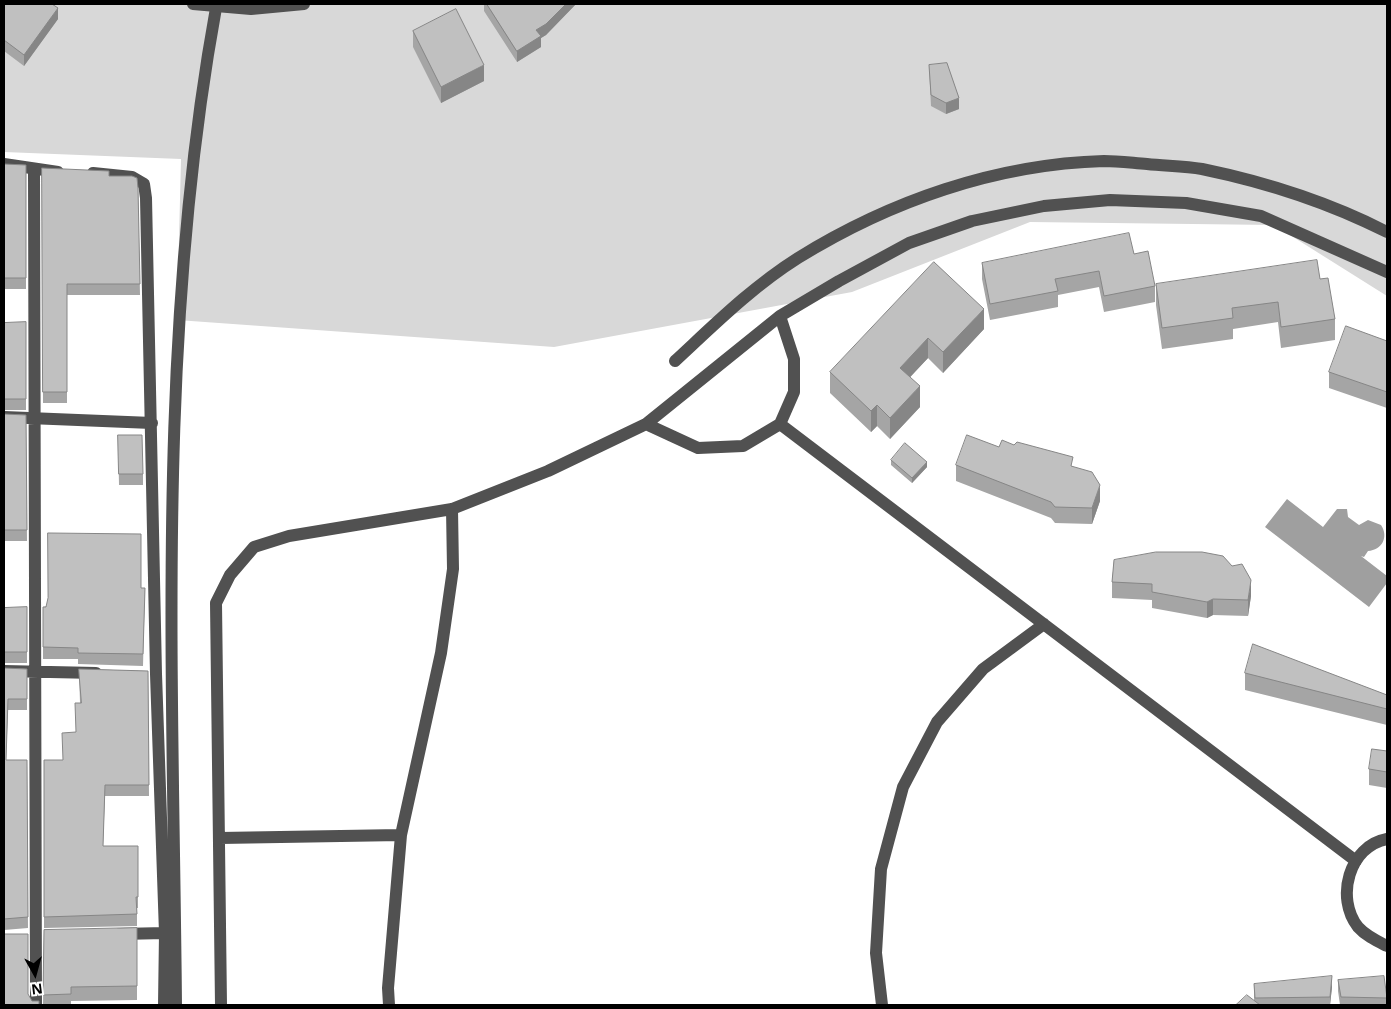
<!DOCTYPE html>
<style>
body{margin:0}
#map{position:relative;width:1391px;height:1009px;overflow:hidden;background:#fff;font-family:"Open Sans",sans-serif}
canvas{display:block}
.frame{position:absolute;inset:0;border:5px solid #000;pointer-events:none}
.north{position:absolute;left:10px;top:949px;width:50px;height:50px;-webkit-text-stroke:4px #fff;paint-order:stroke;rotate:173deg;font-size:14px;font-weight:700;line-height:20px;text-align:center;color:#000}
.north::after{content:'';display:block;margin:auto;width:18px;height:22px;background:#000;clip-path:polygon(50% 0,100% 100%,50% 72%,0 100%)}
</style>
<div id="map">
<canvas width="1391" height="1009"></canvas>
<div class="frame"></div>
<div class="north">N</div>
</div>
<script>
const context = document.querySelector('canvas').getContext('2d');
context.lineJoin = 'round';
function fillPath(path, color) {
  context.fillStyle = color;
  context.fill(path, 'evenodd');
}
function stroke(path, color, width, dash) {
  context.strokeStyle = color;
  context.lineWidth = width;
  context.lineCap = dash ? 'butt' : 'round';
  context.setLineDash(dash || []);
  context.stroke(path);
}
const green = new Path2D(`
 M 4,4 L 1387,4 L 1387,296 L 1274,225 L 1030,222 L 852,292 L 554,347 L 177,320 L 181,159 L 4,152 Z`);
const water = new Path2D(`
 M 1287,499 L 1323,527 L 1337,509 L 1347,509 L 1348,517 L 1359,525 L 1368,520 L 1381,525 C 1389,537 1382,550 1368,551 L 1364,557 L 1361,556 L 1387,576 L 1387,583 L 1369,607 L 1265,527 Z`);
const minor = new Path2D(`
 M 193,4 L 251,9 L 304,4
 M 4,164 L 58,172
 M 34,169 L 36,1005
 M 93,173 L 132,177 L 144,184 L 146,198 L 156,674 L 165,933 L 164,1005
 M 675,361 C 714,325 752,287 798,258 C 890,201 996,164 1104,161 C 1118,161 1133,163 1147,164 C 1165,166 1184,166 1202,169 C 1265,182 1330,203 1387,232
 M 4,417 L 152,423
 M 646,424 L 698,448 L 743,446 L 780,424 L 794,392 L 794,359 L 780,316
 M 780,424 L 1356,861
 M 4,671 L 96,673
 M 220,838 L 401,835
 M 1387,839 C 1349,846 1335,898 1358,927 C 1366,936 1377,941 1387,946
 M 120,934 L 165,933
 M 176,1005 C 173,673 156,336 216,8
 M 221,1005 L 216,603 L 230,575 L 254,547 L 289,536 L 452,509 L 548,471 L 646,424 L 780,316 L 839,281 L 909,243 L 972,221 L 1044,206 L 1110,200 L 1186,203 L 1261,216 L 1387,272
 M 389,1005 L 388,988 L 401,835 L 441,653 L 453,569 L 452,509
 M 882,1005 L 876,953 L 881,869 L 903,787 L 937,722 L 983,669 L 1044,624`);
const wall = new Path2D(`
 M 4,4 L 58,19 L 24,66 L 4,51 Z
 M 484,4 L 576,4 L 546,35 L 541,38 L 541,47 L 517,62 L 484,11 Z
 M 413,31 L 484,81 L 441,103 L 413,47 Z
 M 929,65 L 959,109 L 946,114 L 931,106 Z
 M 4,164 L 26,165 L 26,289 L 4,289 Z
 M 42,168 L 138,188 L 140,295 L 67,295 L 67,403 L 43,403 Z
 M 1134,254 L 1155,286 L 1155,302 L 1104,312 L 1099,287 L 1058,295 L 1058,307 L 990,320 L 982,279 L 982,263 Z
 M 934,262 L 984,329 L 943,373 L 928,358 L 910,377 L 920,407 L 890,439 L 877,426 L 871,432 L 830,393 L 830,372 Z
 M 1320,279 L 1335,319 L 1335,340 L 1281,348 L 1278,322 L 1233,329 L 1233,339 L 1162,349 L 1156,305 L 1156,284 Z
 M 26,322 L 26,410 L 4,410 L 4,323 Z
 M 1387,341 L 1387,408 L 1329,388 L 1329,372 Z
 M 4,414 L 26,415 L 27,541 L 4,541 Z
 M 118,435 L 143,474 L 143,485 L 119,485 Z
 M 891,460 L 927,467 L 912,483 L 891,465 Z
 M 956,465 L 1073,467 L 1100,501 L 1092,524 L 1055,523 L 1051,518 L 956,481 Z
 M 1114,560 L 1251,596 L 1248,616 L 1213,615 L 1207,618 L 1152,608 L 1152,600 L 1112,598 L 1112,582 Z
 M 141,588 L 145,588 L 143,666 L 78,664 L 78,659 L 43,659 L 43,607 Z
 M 27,607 L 27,663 L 4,663 L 4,608 Z
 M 4,668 L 27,669 L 27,710 L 8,710 L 6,760 L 27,760 L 28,928 L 4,930 Z
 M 79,669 L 148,671 L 149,796 L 105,796 L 103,846 L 138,846 L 138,908 L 137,908 L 137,926 L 44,928 L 44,760 L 63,760 L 76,732 L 80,703 Z
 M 1245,673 L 1387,695 L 1387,725 L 1245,690 Z
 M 1387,751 L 1387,788 L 1369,785 L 1369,769 Z
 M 137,928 L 137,1000 L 71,1001 L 71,1005 L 43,1005 L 44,930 Z
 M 1338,980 L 1387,998 L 1387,1005 L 1340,1005 L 1338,991 Z
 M 1254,984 L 1332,987 L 1330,1005 L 1236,1005 L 1254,1001 Z`);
const shadedWall = new Path2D(`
 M 566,4 L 576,4 L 546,35 L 541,38 L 541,47 L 517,62 L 517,51 L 536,30 Z
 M 58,8 L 58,19 L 24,66 L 24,55 Z
 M 484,65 L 484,81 L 441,103 L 441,87 Z
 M 959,98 L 959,109 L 946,114 L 946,103 Z
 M 984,309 L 984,329 L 943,373 L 943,352 Z
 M 928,338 L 928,358 L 900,388 L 900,368 Z
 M 920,386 L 920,407 L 890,439 L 890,418 Z
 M 877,405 L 877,426 L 871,432 L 871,411 Z
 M 927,462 L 927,467 L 912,483 L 912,478 Z
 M 1100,485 L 1100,501 L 1092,524 L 1092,508 Z
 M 1251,580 L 1251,596 L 1248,616 L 1248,600 Z
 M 1213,599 L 1213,615 L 1207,618 L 1207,602 Z
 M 1332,976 L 1332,987 L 1330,1005 L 1330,997 Z`);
const building = new Path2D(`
 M 4,4 L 52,4 L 58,8 L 24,55 L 4,40 Z
 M 487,4 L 566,4 L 546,24 L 536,30 L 541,36 L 517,51 Z
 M 456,9 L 484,65 L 441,87 L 413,31 Z
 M 947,63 L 959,98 L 946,103 L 931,95 L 929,65 Z
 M 4,164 L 26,165 L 26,278 L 4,278 Z
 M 42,168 L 109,171 L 109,176 L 132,176 L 137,178 L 138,188 L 140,284 L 67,284 L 67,392 L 43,392 Z
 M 1129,233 L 1134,254 L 1148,251 L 1155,286 L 1104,296 L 1099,271 L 1055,279 L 1058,291 L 990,304 L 982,263 Z
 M 1317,260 L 1320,279 L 1328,278 L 1335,319 L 1281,327 L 1278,302 L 1232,308 L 1233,318 L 1162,328 L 1156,284 Z
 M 934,262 L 984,309 L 943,352 L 928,338 L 900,368 L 920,386 L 890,418 L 877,405 L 871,411 L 830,372 Z
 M 26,322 L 26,399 L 4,399 L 4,323 Z
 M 1346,326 L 1387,341 L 1387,392 L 1329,372 Z
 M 4,414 L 26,415 L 27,530 L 4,530 Z
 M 118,435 L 142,435 L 143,474 L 119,474 Z
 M 967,435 L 999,447 L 1002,440 L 1014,445 L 1017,442 L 1073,457 L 1071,466 L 1092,472 L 1100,485 L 1092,508 L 1055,507 L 1051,502 L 956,465 Z
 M 905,443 L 927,462 L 912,478 L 891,460 Z
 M 48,533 L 141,534 L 141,588 L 145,588 L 143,654 L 78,653 L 78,648 L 43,647 L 43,607 L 46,607 L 48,598 Z
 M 1156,552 L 1202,552 L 1223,556 L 1232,566 L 1242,564 L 1251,580 L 1248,600 L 1213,599 L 1207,602 L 1152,592 L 1152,584 L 1112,582 L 1114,560 Z
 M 27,607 L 27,652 L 4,652 L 4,608 Z
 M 1253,644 L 1387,695 L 1387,709 L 1245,673 Z
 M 4,668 L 27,669 L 27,699 L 8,699 L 6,760 L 27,760 L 28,917 L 4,919 Z
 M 79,669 L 148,671 L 149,785 L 105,785 L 103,846 L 138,846 L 138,897 L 136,897 L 137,914 L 44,917 L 44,760 L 63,760 L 62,733 L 76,732 L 75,703 L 81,703 Z
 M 1372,749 L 1387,751 L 1387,772 L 1369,769 Z
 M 137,928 L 137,986 L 71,987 L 71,994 L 43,995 L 44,930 Z
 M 4,934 L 28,934 L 28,994 L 32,1001 L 39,1001 L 39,1005 L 4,1005 Z
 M 1332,976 L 1330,997 L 1255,998 L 1254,984 Z
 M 1384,976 L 1387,998 L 1341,997 L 1338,980 Z
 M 1247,995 L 1260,1005 L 1236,1005 Z`);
fillPath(green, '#d8d8d8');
fillPath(water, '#9f9f9f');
stroke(minor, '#515151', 12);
fillPath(wall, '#a5a5a5');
fillPath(shadedWall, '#868686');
fillPath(building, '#c0c0c0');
stroke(building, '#868686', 1);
</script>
